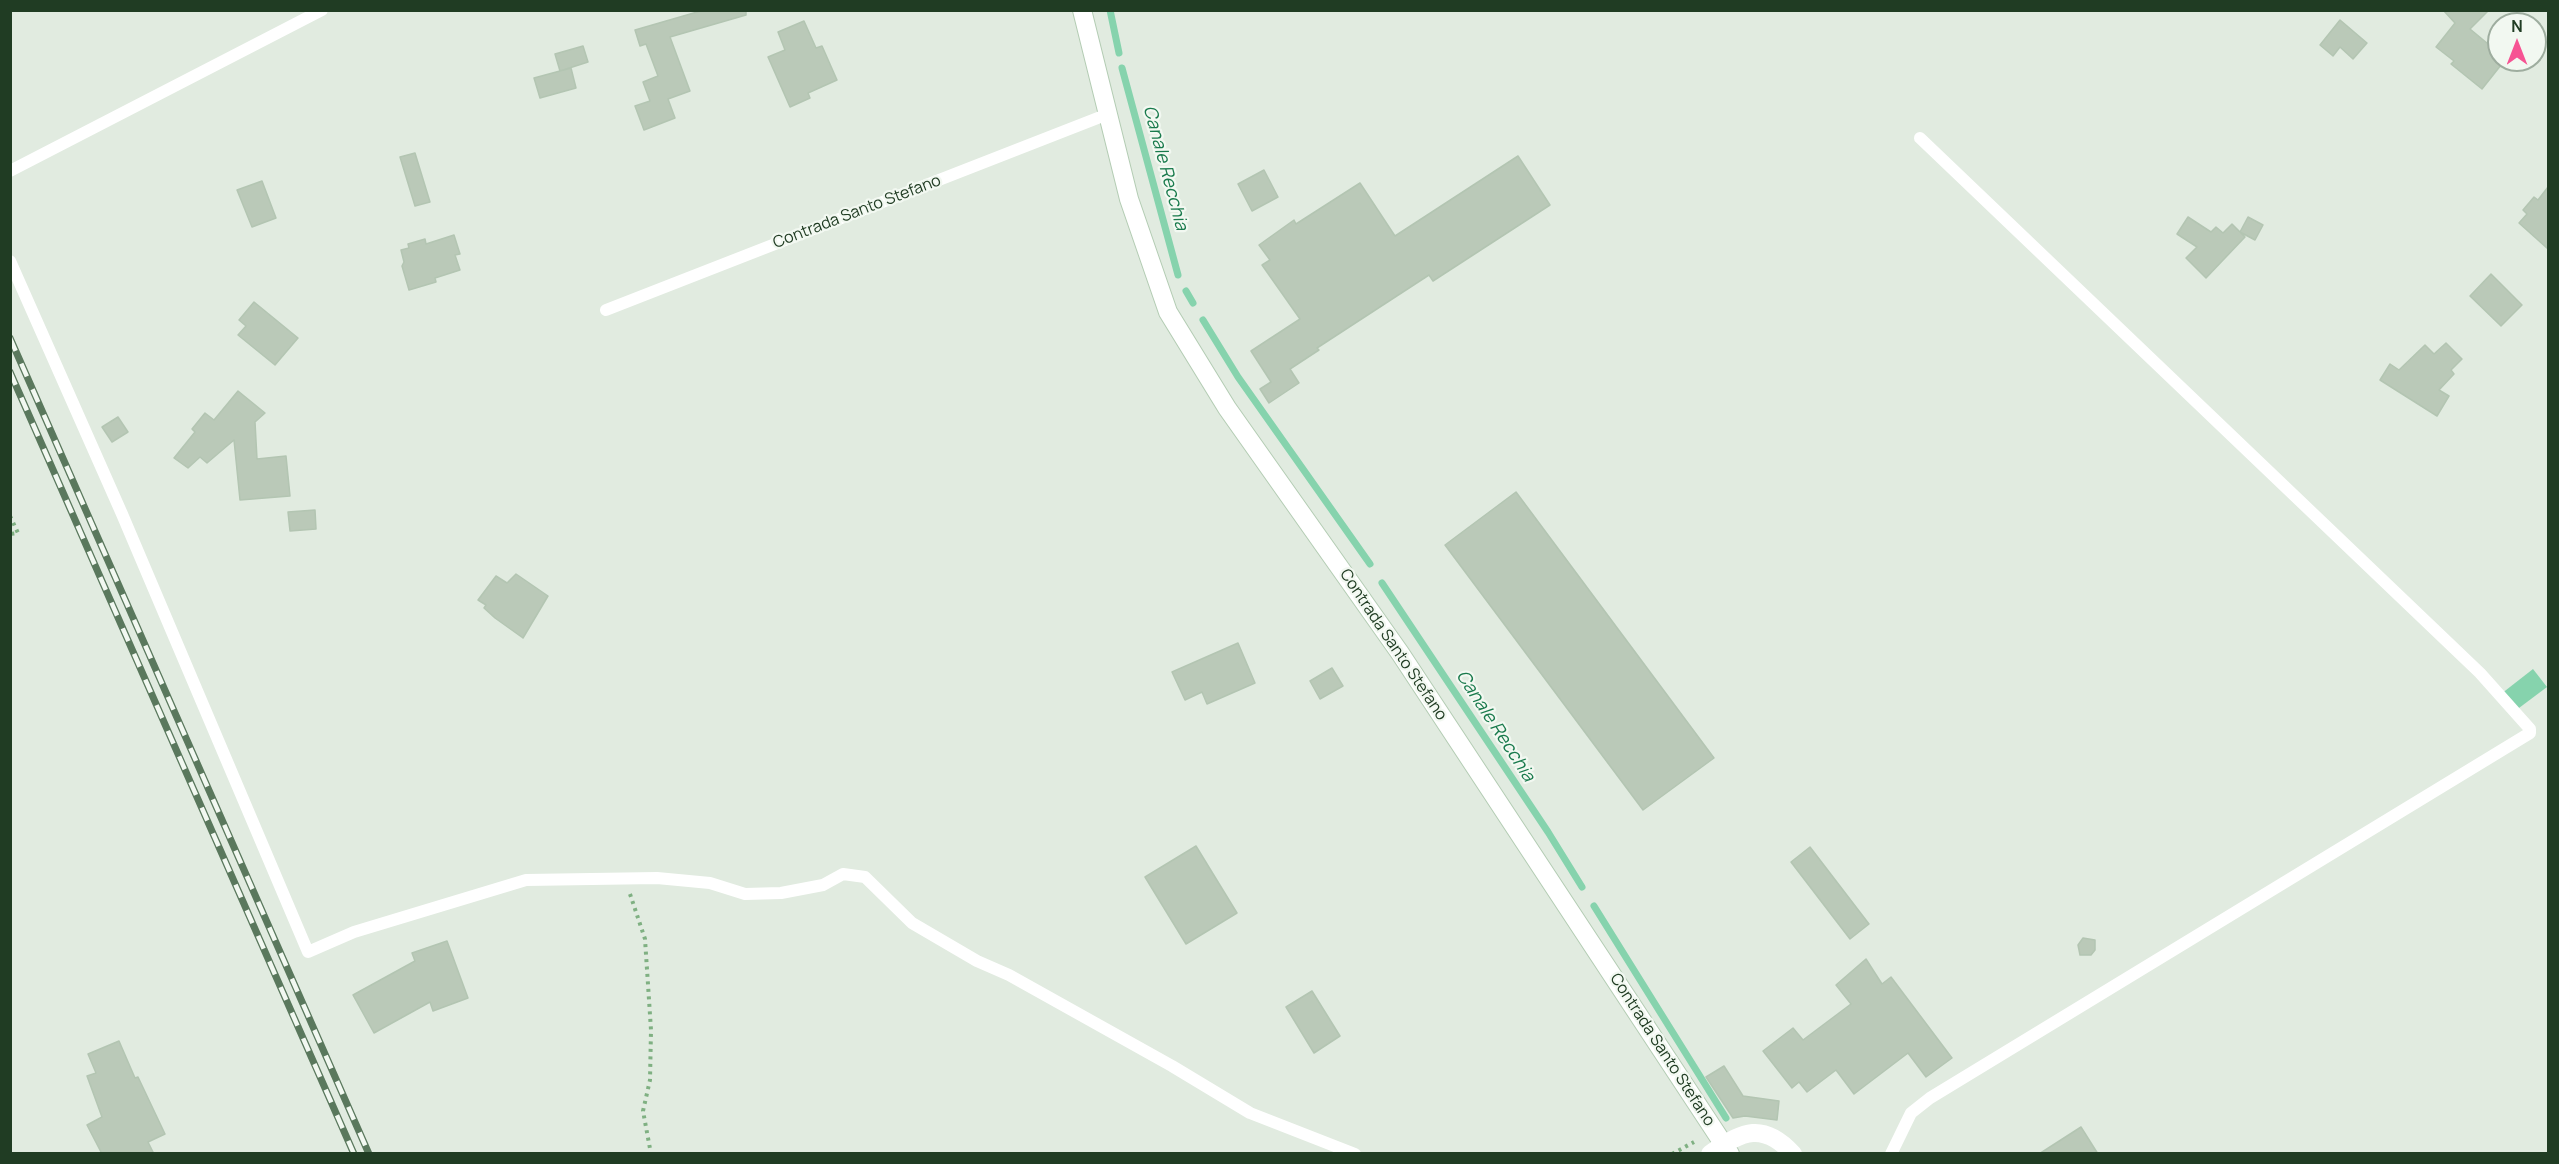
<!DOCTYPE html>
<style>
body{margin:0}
#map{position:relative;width:2559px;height:1164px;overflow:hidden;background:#e1ebe0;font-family:Manrope,sans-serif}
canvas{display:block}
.frame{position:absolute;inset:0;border:12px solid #203c23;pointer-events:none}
.north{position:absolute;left:2487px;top:12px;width:60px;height:60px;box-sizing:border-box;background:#f2f8f1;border:2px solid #9ead9f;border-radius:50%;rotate:0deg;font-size:16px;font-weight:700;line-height:24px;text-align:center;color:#203c23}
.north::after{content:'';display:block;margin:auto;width:21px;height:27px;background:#f65393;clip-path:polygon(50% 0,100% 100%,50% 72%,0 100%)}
</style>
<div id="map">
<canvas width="2559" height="1164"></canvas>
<div class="frame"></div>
<div class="north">N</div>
</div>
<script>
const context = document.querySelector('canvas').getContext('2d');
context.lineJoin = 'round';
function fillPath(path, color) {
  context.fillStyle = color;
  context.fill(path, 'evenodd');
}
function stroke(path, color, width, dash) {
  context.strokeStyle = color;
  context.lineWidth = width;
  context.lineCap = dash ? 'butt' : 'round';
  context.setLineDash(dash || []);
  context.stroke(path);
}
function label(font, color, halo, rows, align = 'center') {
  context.font = font + ' Manrope,sans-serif';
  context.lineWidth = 4.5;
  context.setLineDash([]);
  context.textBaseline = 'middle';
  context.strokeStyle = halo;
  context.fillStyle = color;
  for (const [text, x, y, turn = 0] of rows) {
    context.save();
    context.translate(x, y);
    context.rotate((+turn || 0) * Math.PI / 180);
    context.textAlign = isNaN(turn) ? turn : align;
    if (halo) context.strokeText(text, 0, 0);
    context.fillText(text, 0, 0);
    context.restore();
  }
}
const water = new Path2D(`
 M 2533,669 L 2547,687 L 2515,711 L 2501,694 Z`);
const stream = new Path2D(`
 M 1110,10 L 1119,53
 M 1122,68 L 1178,275
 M 1186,291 L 1193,303
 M 1203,320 L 1238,377 L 1370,564
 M 1382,583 L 1548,832 L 1582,887
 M 1594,906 L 1726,1118`);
const building = new Path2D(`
 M 704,10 L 746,10 L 746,15 L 670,37 L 690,91 L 668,99 L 675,118 L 644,130 L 635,106 L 650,101 L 643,82 L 658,76 L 646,44 L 640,46 L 635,30 Z
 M 2443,10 L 2489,10 L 2470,29 L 2499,53 L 2499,60 L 2505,60 L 2482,89 L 2451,64 L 2454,61 L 2436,47 L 2455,23 Z
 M 2340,20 L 2367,43 L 2353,59 L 2340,47 L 2333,56 L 2320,45 Z
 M 804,21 L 816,48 L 822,46 L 837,80 L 808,93 L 810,98 L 790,107 L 768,57 L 785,50 L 778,32 Z
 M 583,46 L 588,62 L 560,71 L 555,54 Z
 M 571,68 L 576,88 L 540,98 L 534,78 Z
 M 415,153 L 430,202 L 415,206 L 400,157 Z
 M 1518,156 L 1550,205 L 1433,281 L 1429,275 L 1317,348 L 1319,350 L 1290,369 L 1299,383 L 1269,403 L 1260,389 L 1271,382 L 1251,351 L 1300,319 L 1262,265 L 1270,260 L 1259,245 L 1294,220 L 1296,224 L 1360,183 L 1395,236 Z
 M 1264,170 L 1278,197 L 1252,211 L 1238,184 Z
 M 262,181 L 276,218 L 252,227 L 237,190 Z
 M 2548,187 L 2548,249 L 2519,223 L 2527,214 L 2523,210 L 2534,197 L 2538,200 Z
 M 2188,217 L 2211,232 L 2216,227 L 2223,233 L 2232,224 L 2245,237 L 2206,278 L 2186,258 L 2197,247 L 2177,234 Z
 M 2248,217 L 2263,225 L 2255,240 L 2240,232 Z
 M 454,235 L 460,254 L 455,255 L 460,270 L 435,278 L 436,282 L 409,290 L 402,266 L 404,262 L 401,250 L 409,248 L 408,244 L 425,239 L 426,244 Z
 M 2491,274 L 2522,305 L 2501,326 L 2470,296 Z
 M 254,302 L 298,338 L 275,365 L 238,335 L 246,326 L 239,320 Z
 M 2446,343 L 2462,359 L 2451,370 L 2454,374 L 2439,390 L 2449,396 L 2437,416 L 2380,380 L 2390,364 L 2399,370 L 2425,345 L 2434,354 Z
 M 238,391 L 265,413 L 255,422 L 257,459 L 286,456 L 290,496 L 240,500 L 234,440 L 207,463 L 200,457 L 188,468 L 174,458 L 195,432 L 192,429 L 205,413 L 214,420 Z
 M 118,417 L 128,432 L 112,442 L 102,427 Z
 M 1516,492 L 1714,758 L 1643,810 L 1445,545 Z
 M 315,510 L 316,529 L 290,531 L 288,512 Z
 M 516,574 L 548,596 L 523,638 L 495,618 L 484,608 L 486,605 L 478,600 L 496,576 L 507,583 Z
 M 1238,643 L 1255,683 L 1207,704 L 1202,692 L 1185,700 L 1172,672 Z
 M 1332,668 L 1343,686 L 1320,699 L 1310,681 Z
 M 1196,846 L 1237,913 L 1186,944 L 1145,877 Z
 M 1810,847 L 1869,924 L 1850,939 L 1791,862 Z
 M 2083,938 L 2095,940 L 2095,950 L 2091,955 L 2080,955 L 2078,945 Z
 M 447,941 L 468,998 L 433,1011 L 430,1002 L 374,1033 L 353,995 L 415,961 L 412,953 Z
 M 1866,959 L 1882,984 L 1891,977 L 1952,1058 L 1926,1077 L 1908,1053 L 1854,1094 L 1836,1070 L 1807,1092 L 1799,1082 L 1792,1088 L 1763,1051 L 1793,1028 L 1803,1040 L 1851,1004 L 1836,985 Z
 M 1312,991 L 1340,1036 L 1314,1053 L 1286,1007 Z
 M 119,1041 L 135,1078 L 138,1077 L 165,1134 L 148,1142 L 154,1154 L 102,1154 L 87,1125 L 102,1117 L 87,1076 L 96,1073 L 88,1054 Z
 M 1724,1066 L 1743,1096 L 1779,1101 L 1777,1120 L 1745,1116 L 1733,1118 L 1706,1077 Z
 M 2081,1127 L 2098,1154 L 2039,1154 Z`);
const path = new Path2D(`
 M 10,516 L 18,533 L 10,534
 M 630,894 L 645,939 L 651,1030 L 650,1080 L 643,1111 L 651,1154
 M 1672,1154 L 1694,1142`);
const lane = new Path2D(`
 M 10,171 L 322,10
 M 10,261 L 122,514 L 308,952 L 354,932 L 526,880 L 657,878 L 710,883 L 745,894 L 781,893 L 823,885 L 843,874 L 865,877 L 912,923 L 977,961 L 1009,975 L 1172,1066 L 1250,1113 L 1355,1154
 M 606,310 L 1108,114
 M 1891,1154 L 1911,1113 L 1930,1098 L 2530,733 L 2530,729 L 2480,673 L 1920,138`);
const street = new Path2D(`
 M 1710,1154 C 1742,1130 1764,1122 1793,1154`);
const secondary = new Path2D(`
 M 1082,10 L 1129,199 L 1168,312 L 1227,408 L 1400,653 L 1730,1154`);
const rail = new Path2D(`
 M 10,338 L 369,1154
 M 10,372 L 354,1154`);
const streetNames = [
 ["Contrada Santo Stefano",857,212,-21],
 ["Contrada Santo Stefano",1393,645,56],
 ["Contrada Santo Stefano",1662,1050,57]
];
const waterNames = [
 ["Canale Recchia",1165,168,75],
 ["Canale Recchia",1495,726,57]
];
fillPath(water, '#86d3ad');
stroke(stream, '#86d3ad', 7);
fillPath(building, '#bac9b8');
stroke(building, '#b3c5b2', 1.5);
stroke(secondary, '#b3ccb3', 20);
stroke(path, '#7fb082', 4, [3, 4.5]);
stroke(lane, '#fff', 12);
stroke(street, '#fff', 18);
stroke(secondary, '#fff', 18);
stroke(rail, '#5a785d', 7);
stroke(rail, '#f2f8f1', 4.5, [14]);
label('16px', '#203c23', '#f2f8f1', streetNames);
label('italic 18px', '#197a4c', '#f2f8f1', waterNames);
</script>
